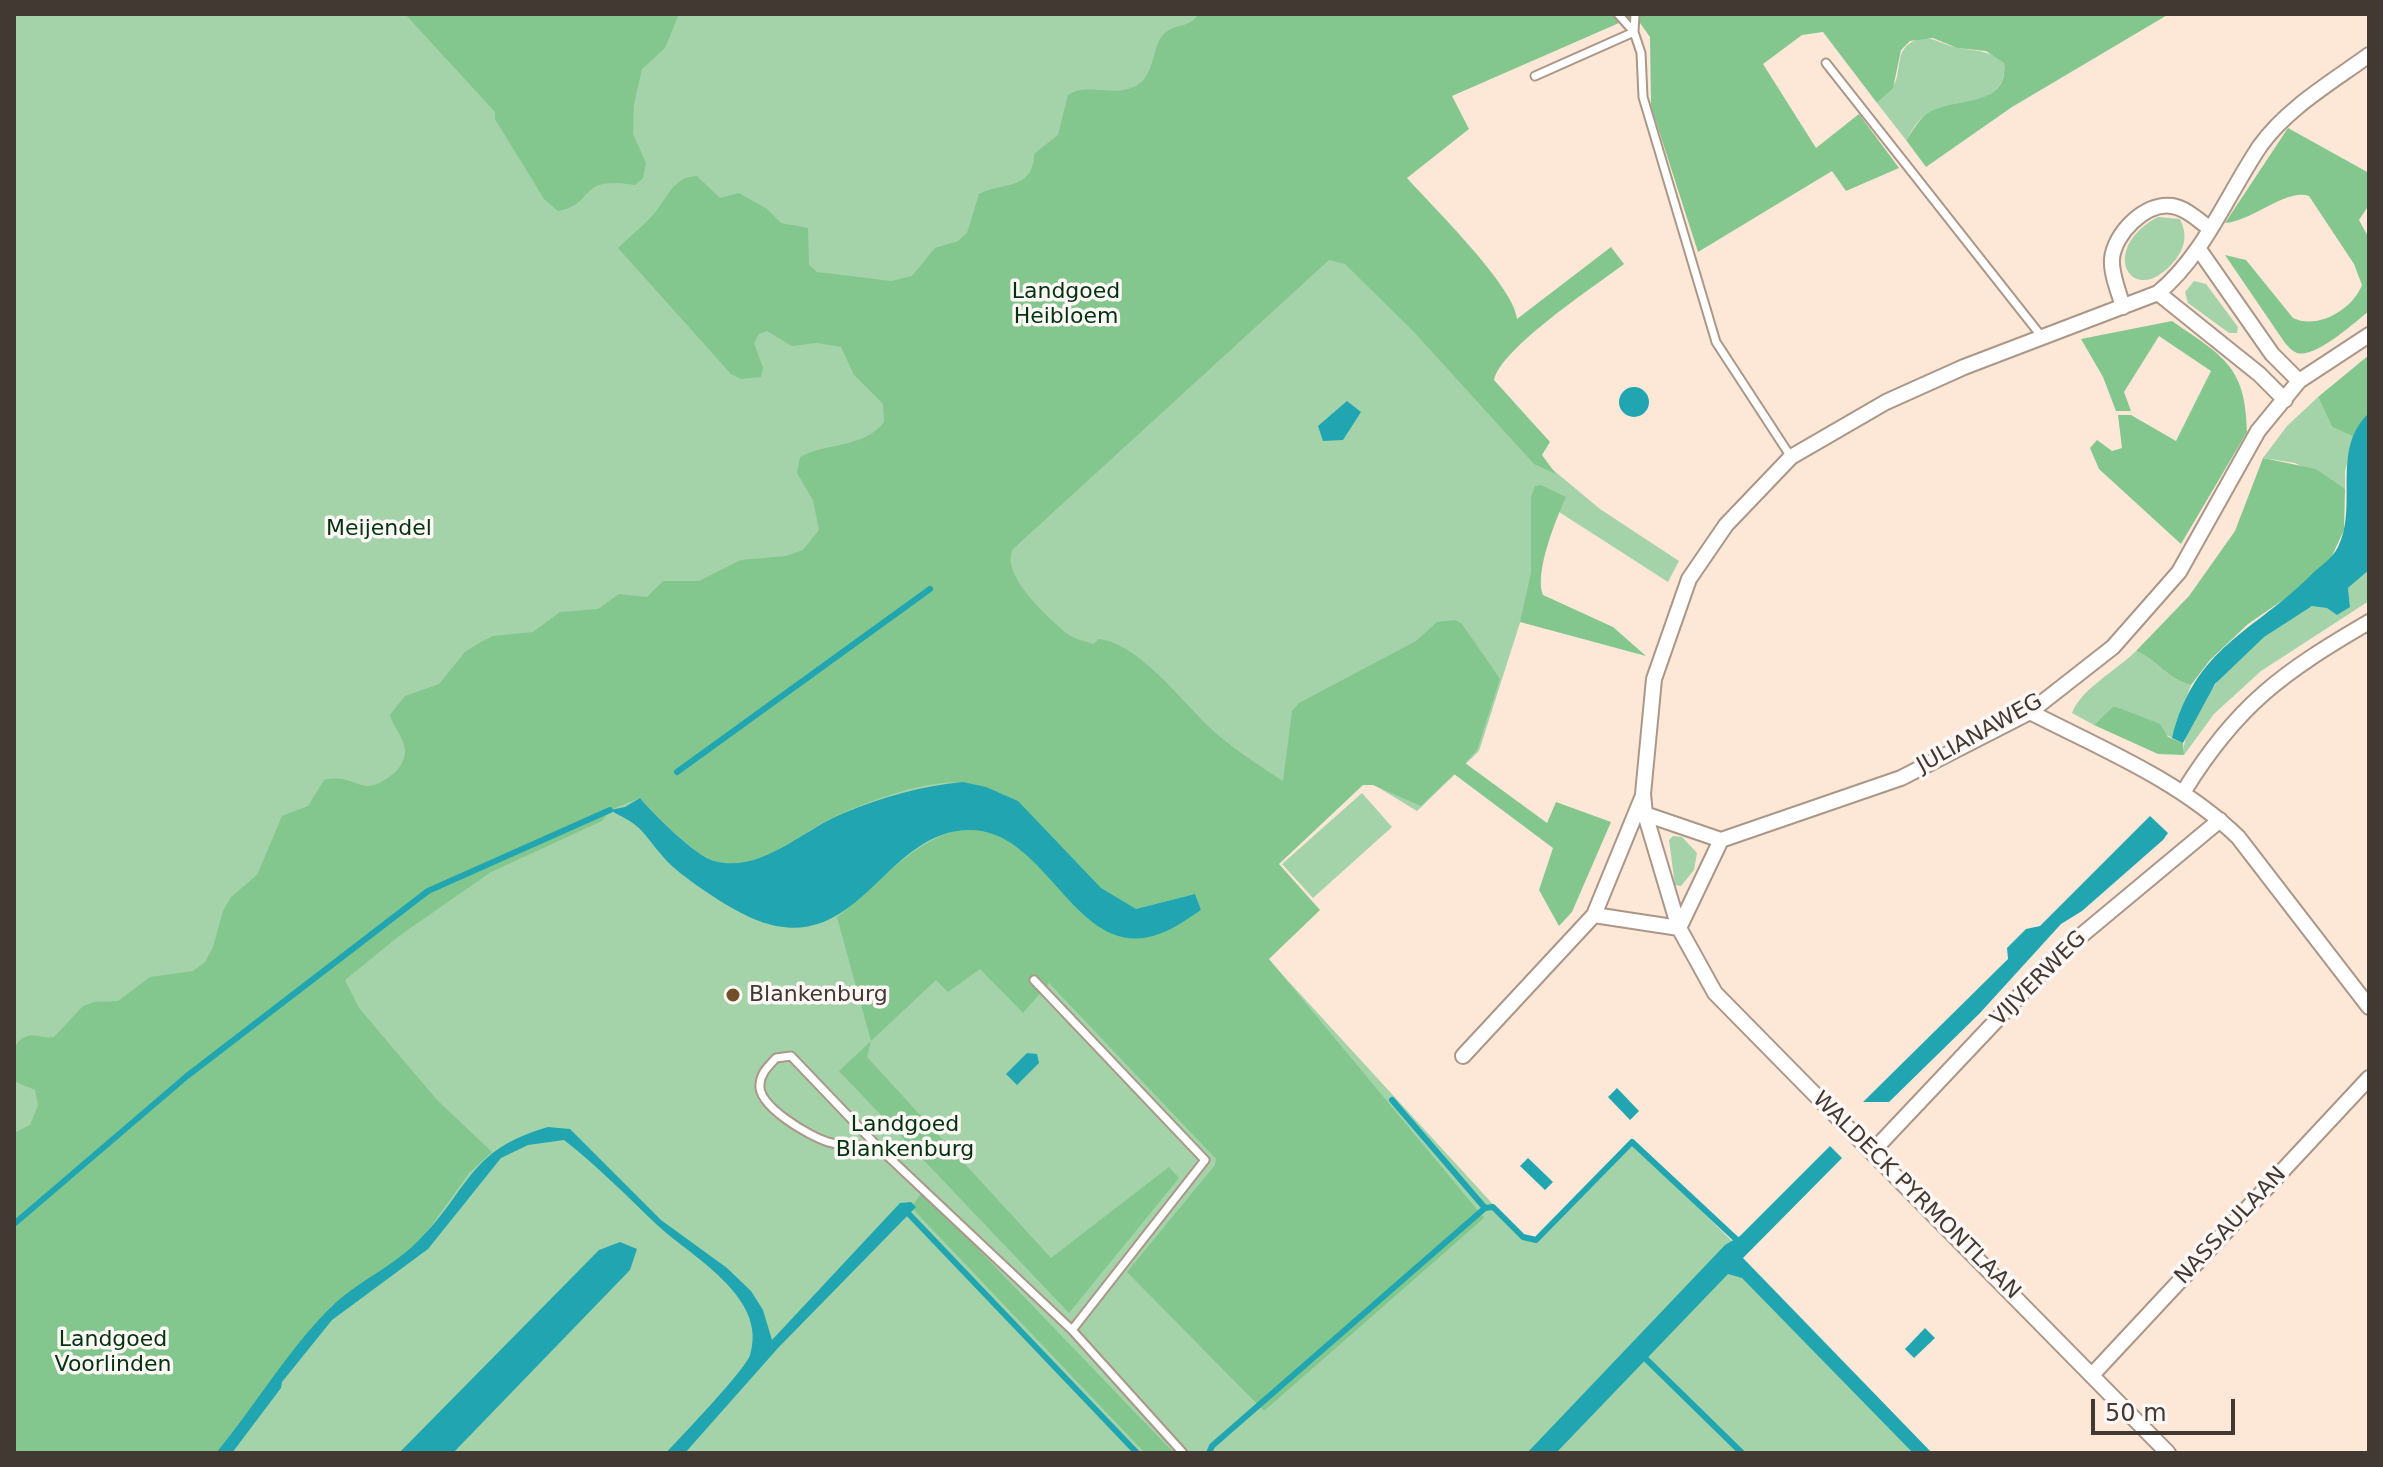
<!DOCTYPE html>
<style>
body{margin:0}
#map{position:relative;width:2383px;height:1467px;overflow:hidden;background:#fde7d7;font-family:"DejaVu Sans",sans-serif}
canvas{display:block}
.frame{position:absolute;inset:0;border:16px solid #423933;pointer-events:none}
.scale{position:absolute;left:2091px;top:1399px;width:144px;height:36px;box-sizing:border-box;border:4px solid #423933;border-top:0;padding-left:10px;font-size:24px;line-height:28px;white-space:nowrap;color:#423933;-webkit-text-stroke:6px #fdf8f5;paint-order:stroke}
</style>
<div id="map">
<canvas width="2383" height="1467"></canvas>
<div class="frame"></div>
<div class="scale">50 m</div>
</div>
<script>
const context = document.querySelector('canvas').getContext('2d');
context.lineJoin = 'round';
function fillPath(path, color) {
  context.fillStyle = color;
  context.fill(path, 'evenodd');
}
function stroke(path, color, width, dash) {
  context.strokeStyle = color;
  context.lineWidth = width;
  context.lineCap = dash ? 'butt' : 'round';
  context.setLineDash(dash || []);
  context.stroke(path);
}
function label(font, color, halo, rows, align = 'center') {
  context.font = font + ' "DejaVu Sans",sans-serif';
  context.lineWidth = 7;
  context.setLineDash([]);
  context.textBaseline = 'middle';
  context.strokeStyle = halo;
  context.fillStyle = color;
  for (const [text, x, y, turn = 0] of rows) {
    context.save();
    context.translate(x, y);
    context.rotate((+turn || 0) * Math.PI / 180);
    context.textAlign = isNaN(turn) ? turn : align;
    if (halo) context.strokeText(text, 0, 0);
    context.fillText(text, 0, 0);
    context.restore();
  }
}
const green = new Path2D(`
 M 14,14 L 1448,14 L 1323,170 L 1540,459 L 1600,509 L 1679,561 L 1668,582 L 1556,510 L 1479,751 L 1417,811 L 1366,780 L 1214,900 L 1523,1237 L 1536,1240 L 1632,1142 L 1734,1243 L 1747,1273 L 1924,1453 L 14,1453 Z
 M 1922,38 C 1935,38 1942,44 1954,47 C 1973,52 1988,48 2004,63 C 2009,111 1946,98 1921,119 C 1915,124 1910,134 1906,140 L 1877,103 C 1885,95 1894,88 1897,77 C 1901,57 1898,45 1922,38 Z
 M 2158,217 L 2180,219 C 2187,234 2186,245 2176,259 C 2134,313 2095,250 2158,217 Z
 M 2194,281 L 2206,284 L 2238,327 L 2237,333 L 2229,333 L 2188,303 L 2185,292 Z
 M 2318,397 L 2332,427 L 2354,437 L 2345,471 L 2345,489 L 2295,463 L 2263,458 L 2287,426 Z
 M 2369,570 L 2369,601 L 2261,671 L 2214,714 L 2184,755 C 2180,710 2269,613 2313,606 C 2324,604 2338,607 2350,607 L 2348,588 Z
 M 2136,651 C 2158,660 2167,679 2191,685 L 2172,738 L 2115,706 L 2094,725 L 2072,713 C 2081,689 2117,670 2136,651 Z
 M 1362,793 L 1392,827 L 1313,898 L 1282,864 Z
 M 1673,836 L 1682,837 L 1697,853 L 1694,870 L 1681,886 L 1675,885 L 1669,840 Z`);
const forest = new Path2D(`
 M 405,14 L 679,14 L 665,48 L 642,69 L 634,104 L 633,134 L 646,163 L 643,178 L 635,185 C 576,175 596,204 558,211 L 544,199 L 495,119 L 495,112 Z
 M 1198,14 L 2169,14 L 2012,107 L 1926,167 L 1906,140 C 1913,131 1919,118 1930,112 C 1956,97 2009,108 2004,63 L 1986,51 L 1957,48 L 1933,38 L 1910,41 L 1901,50 L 1893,88 L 1877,103 L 1823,32 L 1802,35 L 1763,64 L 1816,148 L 1859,114 L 1899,168 L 1846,191 L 1832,171 L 1698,252 L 1651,106 L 1650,37 L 1635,16 L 1452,96 L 1469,129 L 1407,178 C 1431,205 1515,287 1517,319 L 1611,247 L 1624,264 C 1595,286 1501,348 1494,380 L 1550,442 L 1542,455 L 1556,474 L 1534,464 L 1414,332 L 1345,264 L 1329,260 L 1013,549 C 999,574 1049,619 1069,635 C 1076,640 1086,641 1093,644 L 1099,639 C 1143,645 1185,707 1218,735 C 1238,752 1260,766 1283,781 L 1292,711 L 1299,703 L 1416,641 L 1437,622 L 1455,620 L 1462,624 L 1500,679 L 1477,750 L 1465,763 L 1547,823 L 1556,802 L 1611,822 L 1572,912 L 1559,926 L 1539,890 L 1553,848 L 1454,774 L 1421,806 L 1373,785 L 1363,785 L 1279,864 L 1320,910 L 1269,959 L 1484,1218 L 1264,1411 L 1127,1272 L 1215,1165 L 1216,1159 L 1049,983 L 1023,1013 L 980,969 L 948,992 L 936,980 L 871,1041 L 867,1057 L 1051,1258 L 1169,1167 L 1179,1178 L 1069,1313 L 839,1071 L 871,1041 L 837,917 C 884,882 947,795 1014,842 C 1047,866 1070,903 1102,929 L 1173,928 L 1201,910 L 1195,894 L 1136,909 C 1124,902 1111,896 1100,887 C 1066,859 1009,789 966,783 C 929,778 859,804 826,821 C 794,838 753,874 714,861 C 696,855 652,813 640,798 L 610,810 L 602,821 L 491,872 L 399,936 L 345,980 L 359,1008 L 437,1100 L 492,1152 L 469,1173 L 432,1225 L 410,1250 L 332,1305 L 216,1453 L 14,1453 L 14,1133 L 30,1125 L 38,1105 L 35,1090 L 14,1081 C 14,1065 8,1041 28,1036 C 37,1034 45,1039 54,1037 L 83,1006 L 94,1002 L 118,1001 L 150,977 L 193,971 L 205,962 L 213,947 L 223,911 L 231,897 L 257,875 L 282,816 L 308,806 L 324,780 C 359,772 359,802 394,773 C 401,767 405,760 405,750 C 404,737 393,727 390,715 L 405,696 L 439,684 L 465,652 L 479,643 L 493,636 L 533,632 L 560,612 L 598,609 L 619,594 L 647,597 L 663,581 L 699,581 L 741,560 L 786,556 L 803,550 L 819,530 L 813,500 L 797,473 L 800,457 C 827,442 863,449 884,422 L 883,404 L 854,375 L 841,347 L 817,343 L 792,346 L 767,331 L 759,334 L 754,343 L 763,368 L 761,377 L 741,379 L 731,374 L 618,248 C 629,237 641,228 651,217 C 666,202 672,176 697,176 L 720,198 L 739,193 L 767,209 L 781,223 L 808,228 L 809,265 L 817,272 L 891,281 L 912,276 L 935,248 L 958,241 L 967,233 L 979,194 C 1003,182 1034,190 1034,154 L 1058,135 L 1068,95 C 1088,82 1114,98 1136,86 C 1157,74 1150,45 1166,32 C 1178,23 1190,28 1198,14 Z
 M 2288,128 L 2369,173 L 2369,205 L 2359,220 L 2369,238 L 2369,311 C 2356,321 2312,362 2295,352 C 2291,350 2288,346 2285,343 L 2225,255 L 2246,260 L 2293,318 C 2318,330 2353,309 2362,285 L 2354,264 L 2309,196 C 2286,188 2253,221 2225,223 Z
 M 2172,321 C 2222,356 2246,365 2247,432 L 2181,544 L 2099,469 L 2090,448 L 2097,440 L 2112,451 L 2122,448 L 2118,415 L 2131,415 L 2176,441 L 2211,371 L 2159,336 L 2124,392 L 2131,411 L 2116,411 L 2103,377 L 2081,339 Z
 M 2369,355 L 2369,413 L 2354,437 L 2332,427 L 2318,397 Z
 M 2263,458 L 2316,469 L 2345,489 L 2344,530 L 2331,558 L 2296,591 L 2248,624 L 2210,660 L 2191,685 C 2167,679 2158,660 2136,651 L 2189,596 L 2235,531 Z
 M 1541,485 L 1566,497 C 1556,519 1534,573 1543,595 L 1613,627 L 1646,656 L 1520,622 L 1531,573 L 1531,497 L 1535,486 Z
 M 2114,706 L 2160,724 L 2168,737 L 2183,743 L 2184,755 L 2158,754 L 2094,725 Z
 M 922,1193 L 933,1202 L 1174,1453 L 1145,1453 L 911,1207 Z`);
const water = new Path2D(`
 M1619 402a15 15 0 1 1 30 0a15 15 0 1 1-30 0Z
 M 1347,401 L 1361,412 L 1343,440 L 1323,441 L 1318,426 Z
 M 2369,413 L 2369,570 L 2348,588 L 2350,607 L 2337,615 L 2327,608 L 2312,606 L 2264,637 L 2215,684 L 2183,743 L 2172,738 C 2195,646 2253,633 2312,574 C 2321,565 2332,559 2338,547 C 2359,506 2330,449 2369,413 Z
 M 963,782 L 986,787 L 1018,801 L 1101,888 L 1136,909 L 1195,894 L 1201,910 C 1186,920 1171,931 1153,936 C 1074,958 1047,829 969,830 C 884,831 859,958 759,921 C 734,912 691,883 672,866 C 660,855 651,841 640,829 C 632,821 620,816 610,810 L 625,807 L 640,798 C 652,813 697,857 714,861 C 761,874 803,829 844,813 C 882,797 922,786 963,782 Z
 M 2150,816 L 2168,833 L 2163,840 L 2082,911 L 2061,924 L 1980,1013 L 1889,1102 L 1863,1102 L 2008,959 L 2007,948 L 2026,929 L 2040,926 Z
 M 1027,1053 L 1037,1054 L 1039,1063 L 1017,1085 L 1006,1074 Z
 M 1617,1088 L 1639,1111 L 1630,1120 L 1608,1097 Z
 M 548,1127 L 570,1129 L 661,1220 L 727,1268 L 751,1291 L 763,1310 L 772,1340 L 900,1203 L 911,1202 L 916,1207 L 778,1348 L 685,1453 L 666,1453 C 680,1438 746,1369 750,1355 C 769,1296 688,1255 655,1223 C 625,1194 597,1166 564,1140 L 528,1145 L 501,1158 L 428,1249 L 332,1320 L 282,1382 L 281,1388 L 232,1453 L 216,1453 C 255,1406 287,1351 330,1308 C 356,1282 393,1267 418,1241 C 470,1190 467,1150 548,1127 Z
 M 1830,1146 L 1842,1158 L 1743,1258 L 1932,1453 L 1913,1453 L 1742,1278 L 1728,1274 L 1556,1453 L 1527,1453 L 1725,1245 L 1740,1236 Z
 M 1528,1158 L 1553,1182 L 1545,1190 L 1520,1166 Z
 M 620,1242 L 637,1249 L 630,1270 L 453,1453 L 399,1453 L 599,1250 Z
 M 1925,1328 L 1935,1338 L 1914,1358 L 1905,1349 Z`);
const stream = new Path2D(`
 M 677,772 L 930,589
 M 1392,1100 L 1485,1208
 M 906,1211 L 1137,1453
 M 14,1224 L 187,1076 L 428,891 L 610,810
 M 1646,1359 L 1742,1453
 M 1209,1453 L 1212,1446 L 1485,1208 L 1493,1207 L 1523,1237 L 1536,1240 L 1632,1142 L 1737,1240`);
const service = new Path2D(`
 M 1618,14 L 1634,32
 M 1634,32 L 1635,14
 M 1826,63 L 2042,337
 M 1535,76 L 1634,32 L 1641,53 L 1643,97 L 1716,342 L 1791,457
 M 1034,980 L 1205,1160 L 1072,1330
 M 878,1147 C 862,1145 843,1147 828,1142 C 809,1136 757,1106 760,1084 C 761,1072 769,1066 776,1058 L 791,1056 L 878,1147 L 1072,1330 L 1183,1453`);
const minor = new Path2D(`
 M 2198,248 L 2272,354 L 2299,381
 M 2158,293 L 2259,374 L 2285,400
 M 2123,307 C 2119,292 2111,275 2112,259 C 2114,234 2145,202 2172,206 C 2186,208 2198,220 2209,228
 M 2030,712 C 2102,749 2179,780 2238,837 L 2369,1007
 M 2184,791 C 2237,705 2283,672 2369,622
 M 1645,814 L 1721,840 L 1901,778 L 2030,712 L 2113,647 L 2179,572 L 2258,431 L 2299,381 L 2369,335
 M 1594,915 L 1679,928
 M 1679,928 L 1721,840
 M 1463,1056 L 1594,915 L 1642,798
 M 1872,1152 L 2059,954 L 2220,820
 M 2092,1375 L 2369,1078
 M 2168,1453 L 1715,993 L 1679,928 L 1645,814 L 1643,794 L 1654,679 L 1689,579 L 1726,525 L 1791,457 L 1886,402 L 1964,367 L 2158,293 C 2204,255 2227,195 2260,146 C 2287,108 2332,82 2369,55`);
const markers = [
 [733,995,8,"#734f29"]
];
const parkNames = [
 ["Landgoed",1066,292],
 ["Heibloem",1066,317],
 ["Meijendel",379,529],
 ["Landgoed",905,1125],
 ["Blankenburg",905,1150],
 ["Landgoed",113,1340],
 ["Voorlinden",113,1365]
];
const streetNames = [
 ["JULIANAWEG",1980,734,-29],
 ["VIJVERWEG",2039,979,-45],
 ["WALDECK PYRMONTLAAN",1916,1196,45],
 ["NASSAULAAN",2231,1226,-47]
];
const poiNames = [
 ["Blankenburg",749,995]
];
fillPath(green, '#a4d3aa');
fillPath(forest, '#83c78e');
fillPath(water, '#21a6b1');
stroke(stream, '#21a6b1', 6);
stroke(service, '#ab9788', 11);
stroke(minor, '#ab9788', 18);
stroke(service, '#fff', 7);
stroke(minor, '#fff', 14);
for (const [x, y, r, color] of markers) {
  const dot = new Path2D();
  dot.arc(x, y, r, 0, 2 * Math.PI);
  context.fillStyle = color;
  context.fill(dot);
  stroke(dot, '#fdf8f5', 3);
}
label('22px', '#00330f', '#fdf8f5', parkNames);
label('22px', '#423933', '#fdf8f5', streetNames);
label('22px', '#423933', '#fdf8f5', poiNames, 'left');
</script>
